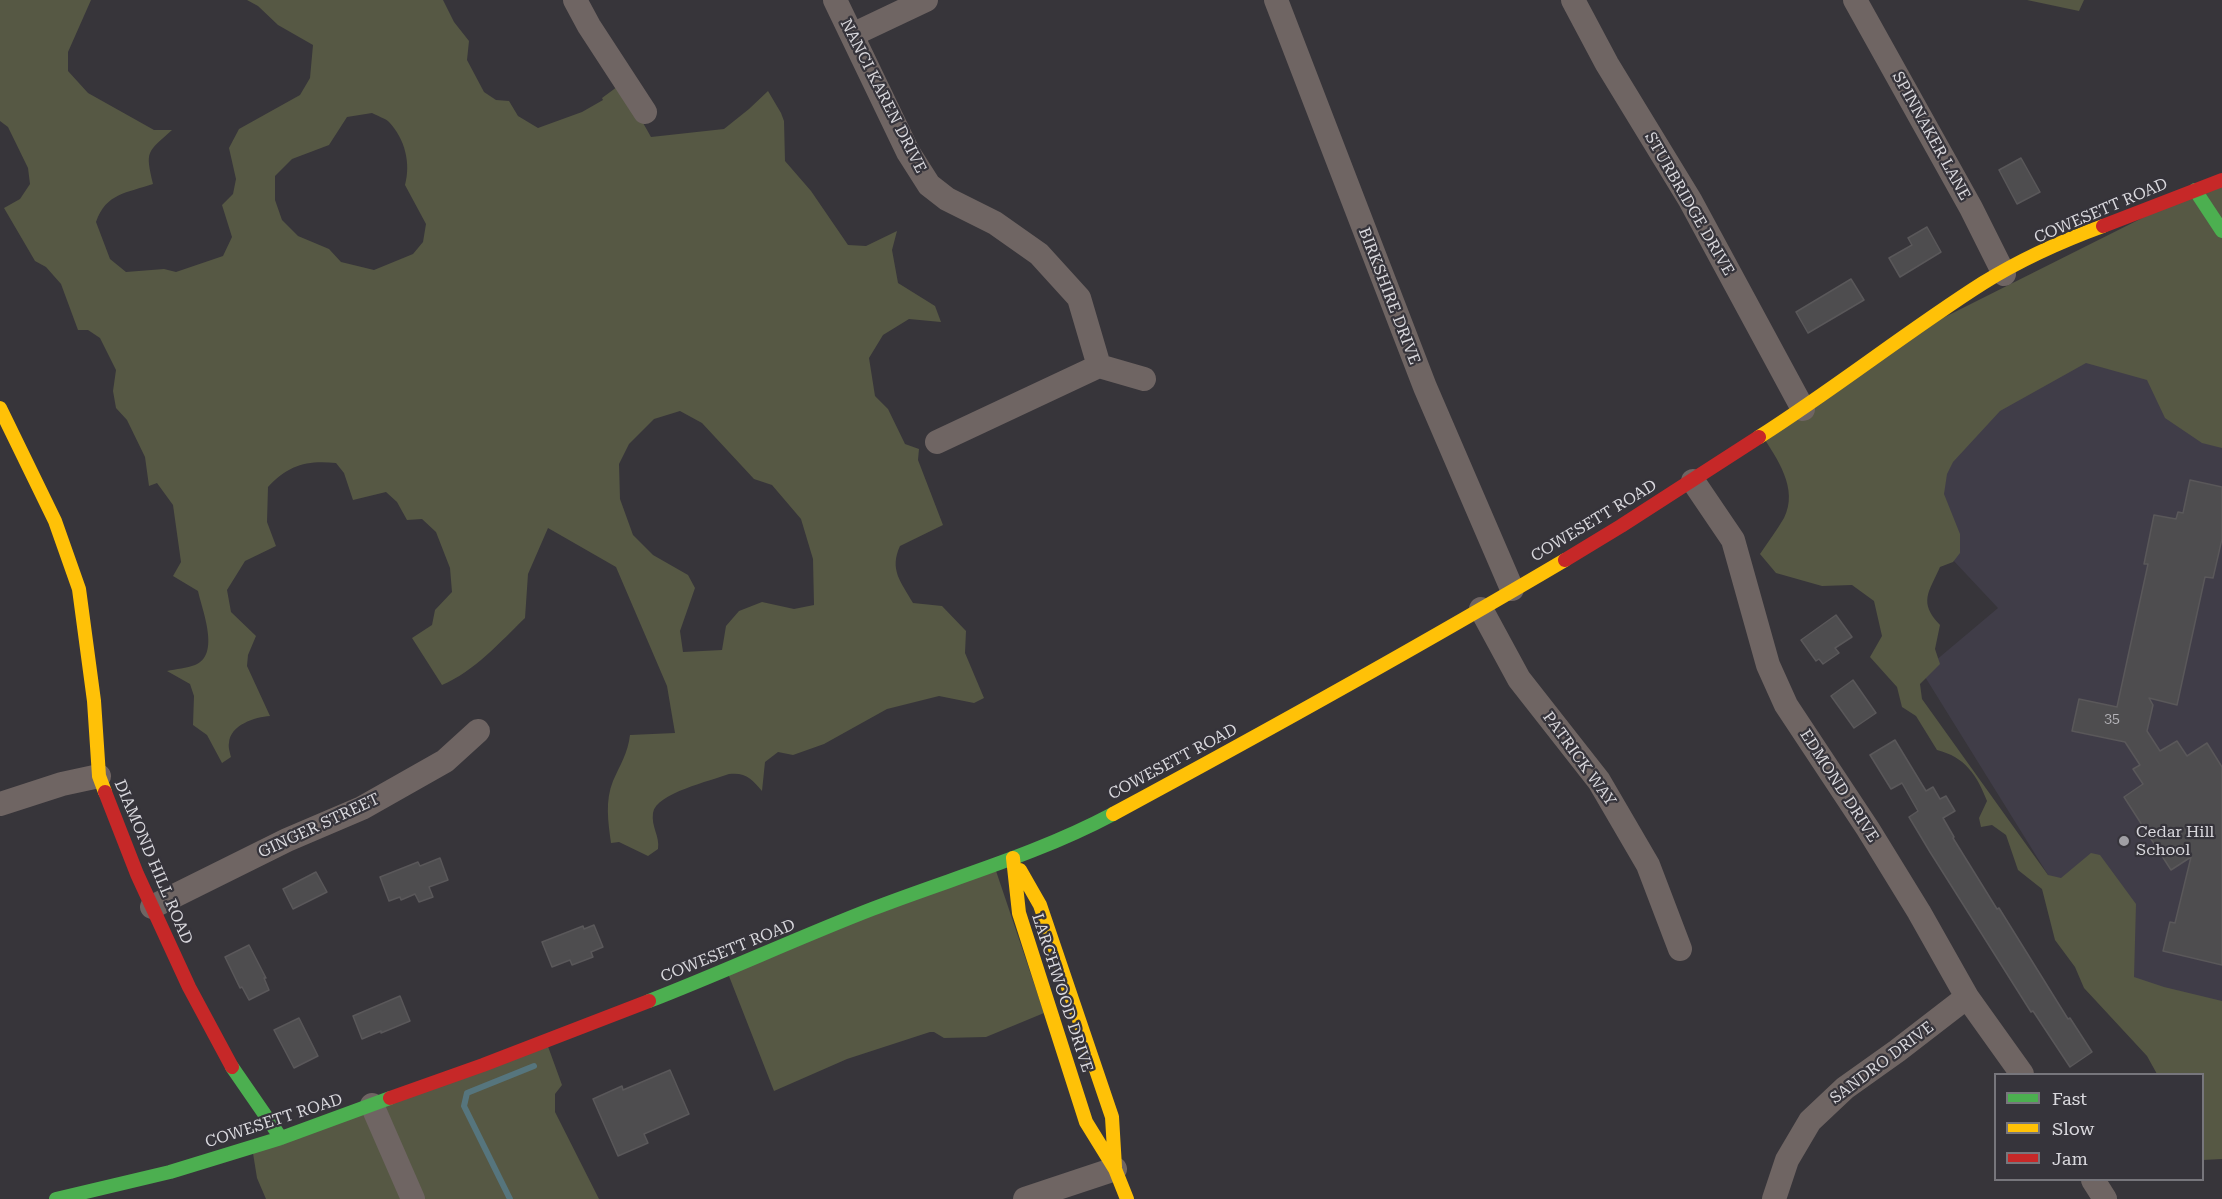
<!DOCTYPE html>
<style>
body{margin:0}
#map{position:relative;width:2222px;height:1199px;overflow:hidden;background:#37353a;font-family:"Roboto Serif",serif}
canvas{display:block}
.legend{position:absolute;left:1994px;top:1073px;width:210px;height:108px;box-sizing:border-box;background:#36343b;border:2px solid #77767c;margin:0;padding:8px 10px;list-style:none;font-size:18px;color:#d9d8dd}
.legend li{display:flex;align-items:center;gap:12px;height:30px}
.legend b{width:30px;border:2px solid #77767c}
</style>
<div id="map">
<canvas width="2222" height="1199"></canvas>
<ul class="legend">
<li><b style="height:8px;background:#4caf50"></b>Fast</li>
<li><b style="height:8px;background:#ffc107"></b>Slow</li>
<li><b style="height:8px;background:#c62828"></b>Jam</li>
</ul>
</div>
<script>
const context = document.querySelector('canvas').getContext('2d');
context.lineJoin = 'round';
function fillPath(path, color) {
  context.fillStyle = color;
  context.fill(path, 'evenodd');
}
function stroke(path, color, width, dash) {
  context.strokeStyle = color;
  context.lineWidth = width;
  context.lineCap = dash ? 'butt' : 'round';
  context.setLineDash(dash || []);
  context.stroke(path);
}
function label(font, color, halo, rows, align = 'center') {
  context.font = font + ' "Roboto Serif",serif';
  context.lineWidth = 4.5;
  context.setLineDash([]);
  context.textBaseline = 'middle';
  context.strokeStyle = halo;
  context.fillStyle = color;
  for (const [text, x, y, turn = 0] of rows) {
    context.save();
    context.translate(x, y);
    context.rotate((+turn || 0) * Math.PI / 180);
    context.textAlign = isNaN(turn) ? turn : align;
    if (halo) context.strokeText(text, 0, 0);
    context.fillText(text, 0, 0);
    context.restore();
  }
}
const built = new Path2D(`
 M 2096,342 L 2222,405 L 2222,1025 L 2132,1010 L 1922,672 L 1998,608 L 1906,510 L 1968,422 Z`);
const green = new Path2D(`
 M 0,0 L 91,0 L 68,52 L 68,71 L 88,93 L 154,130 L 172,130 C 147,153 145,150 153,184 C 127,193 106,193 96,222 L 110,259 L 126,272 L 164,269 L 176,272 L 223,256 L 232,237 L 222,205 L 233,194 L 236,179 L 229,148 L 239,129 L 300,95 L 310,78 L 313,45 L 278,25 L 258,6 L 247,0 L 443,0 L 454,22 L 469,41 L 467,60 L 484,92 L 496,100 L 509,101 L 518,116 L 538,128 L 582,112 L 603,100 L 602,98 L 621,84 L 651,137 L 724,129 L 749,109 L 768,91 L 781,113 L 784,121 L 785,161 L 811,191 L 848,245 L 866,246 L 897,231 L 892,250 L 898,283 L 935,306 L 941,322 L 909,319 L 883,335 L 869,358 L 875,396 L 888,409 L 905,444 L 919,449 L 918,460 L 943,525 L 900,546 C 889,570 901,582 913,603 L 942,606 L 966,631 L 965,653 L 984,698 L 974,703 L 939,696 L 887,709 L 824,744 L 793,755 L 778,752 L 765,762 L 762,791 C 752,779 746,772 729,774 C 711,781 656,793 653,813 C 651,827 660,836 658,849 L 648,856 L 619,842 L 611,843 C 608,821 605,801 613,781 C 620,765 628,753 630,735 L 675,733 L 667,686 L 616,567 L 548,528 L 528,574 L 525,618 C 500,642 475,671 442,685 L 412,638 L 432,625 L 435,610 L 452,592 L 450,568 L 436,532 L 422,519 L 407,520 L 397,502 L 386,492 L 353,500 L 344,473 L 336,463 C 307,460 288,465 268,487 L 267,522 L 276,546 L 245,561 L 227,590 L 231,612 L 256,636 L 248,655 L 247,666 L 270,716 C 255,717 230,725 229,743 C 228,747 230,753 231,757 L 222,763 L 207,735 L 193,725 L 194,696 L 190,684 L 167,671 C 176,669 187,668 195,665 C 221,655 202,610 198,591 L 173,576 L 181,562 L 173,505 L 157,483 L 149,486 L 145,457 L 127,420 L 116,408 L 113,391 L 116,370 L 100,338 L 88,330 L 78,330 L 61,284 L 46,267 L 35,261 L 4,208 L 20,199 L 30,184 L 28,168 L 8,127 L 0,121 ZM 372,113 C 377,116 385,118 389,122 C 405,139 411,163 405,185 L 426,224 L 423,242 L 413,254 L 374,270 L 341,262 L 329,249 L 298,236 L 282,220 L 275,200 L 275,176 L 292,159 L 329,145 L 347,117 ZM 680,411 L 702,423 L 754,479 L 772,485 L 801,519 L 813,559 L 814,605 L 794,609 L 762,602 L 739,611 L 726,626 L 722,650 L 683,652 L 680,631 L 695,588 L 688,575 L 653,555 L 633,535 L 620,499 L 619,464 L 629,444 L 654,419 Z
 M 2027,0 L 2084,0 L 2079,11 Z
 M 2222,178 L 2222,448 L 2202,443 L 2165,418 L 2147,380 L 2086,363 L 2000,411 L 1953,462 L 1947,474 L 1944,494 L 1960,534 L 1960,553 L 1953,562 L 1940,567 C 1929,592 1918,602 1940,625 L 1935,649 L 1940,664 L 1920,684 L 1922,699 L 2048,875 L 2061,878 L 2091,853 L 2100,855 L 2136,904 L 2134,977 L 2164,987 L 2222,1001 L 2222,1159 L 2203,1160 L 2202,1074 L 2157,1074 L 2147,1056 L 2084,988 L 2075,967 L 2055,940 L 2042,889 L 2018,870 L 2006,835 L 1992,825 L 1981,827 L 1979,818 L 1987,801 C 1977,775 1965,757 1937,750 L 1916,716 L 1902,707 L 1897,687 L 1870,657 L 1882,636 L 1874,601 L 1852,585 L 1822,586 L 1776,573 L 1760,554 C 1768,542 1777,530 1784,518 C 1799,489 1777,458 1761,434 L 1891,344 Z
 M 994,865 L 1044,1013 L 986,1037 L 944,1038 L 934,1032 L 930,1032 L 847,1059 L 774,1091 L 727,971 Z
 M 546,1041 L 562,1085 L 555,1094 L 555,1112 L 599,1199 L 266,1199 L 257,1178 L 252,1147 Z`);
const stream = new Path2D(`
 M 510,1199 L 464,1106 L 467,1093 L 534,1066`);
const building = new Path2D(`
 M 2021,158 L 2040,192 L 2017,204 L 1999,170 Z
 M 1927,227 L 1941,252 L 1900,277 L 1889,258 L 1912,245 L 1908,238 Z
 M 1851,279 L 1864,300 L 1808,333 L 1796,312 Z
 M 2190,480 L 2222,487 L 2222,539 L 2213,578 L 2205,577 L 2177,705 L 2149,698 L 2153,705 L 2147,731 L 2160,751 L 2177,741 L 2187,756 L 2207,743 L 2222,767 L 2222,965 L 2163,951 L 2170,922 L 2175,923 L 2191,857 L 2171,870 L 2124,797 L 2143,784 L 2133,769 L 2140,765 L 2125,742 L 2072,731 L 2079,699 L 2117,707 L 2148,564 L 2144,564 L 2154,515 L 2176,519 L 2178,512 L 2183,513 Z
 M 1836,615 L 1852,637 L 1835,648 L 1839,653 L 1823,664 L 1819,659 L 1816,661 L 1801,640 Z
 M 1853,680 L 1876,713 L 1854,728 L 1831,696 Z
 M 1895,740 L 1926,791 L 1933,787 L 1940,799 L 1946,796 L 1955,811 L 1943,818 L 1954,837 L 1953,838 L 1997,909 L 1999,908 L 2068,1019 L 2070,1018 L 2092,1052 L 2070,1067 L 2033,1011 L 2031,1012 L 1930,852 L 1909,817 L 1918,811 L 1902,783 L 1891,789 L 1870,755 Z
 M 440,858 L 448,880 L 429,887 L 433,897 L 419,902 L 415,894 L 401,900 L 400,897 L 389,901 L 380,877 L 418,862 L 420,866 Z
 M 316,872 L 327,892 L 293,909 L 283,889 Z
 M 594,925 L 603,947 L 591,952 L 593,957 L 572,965 L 570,960 L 552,967 L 542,942 L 583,926 L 584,929 Z
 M 249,945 L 266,978 L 264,978 L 269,990 L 249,1000 L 242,987 L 240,988 L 225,957 Z
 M 400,996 L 410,1021 L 381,1033 L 381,1031 L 362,1039 L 353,1016 Z
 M 299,1018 L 318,1056 L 294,1068 L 274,1030 Z
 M 670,1070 L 689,1114 L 644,1134 L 648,1143 L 618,1156 L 593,1099 L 622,1086 L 623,1090 Z`);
const street = new Path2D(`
 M 575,0 L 589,26 L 645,112
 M 835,0 L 908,152 L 929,185 L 947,199 L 995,223 L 1039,254 L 1079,298 L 1099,366
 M 1276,0 L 1425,387 L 1512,589
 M 1573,0 L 1607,64 L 1690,200 L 1803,409
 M 1855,0 L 1971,208 L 2004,274
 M 852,35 L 926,0
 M 1099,366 L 1144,379
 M 937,442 L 1099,366
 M 1693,481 L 1733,540 L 1768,665 L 1786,705 L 1868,829 L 1919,912 L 1967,997 L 2022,1074
 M 1481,609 L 1519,679 L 1599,781 L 1648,865 L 1680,949
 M 0,804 L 62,784 L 99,776
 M 152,907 L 287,840 L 362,808 L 445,761 L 478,731
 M 372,1105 L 413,1199
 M 2093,1180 L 2105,1199
 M 1025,1199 L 1115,1169
 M 1774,1199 L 1787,1160 L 1810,1121 L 1845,1088 L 1897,1051 L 1967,997`);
const fast = new Path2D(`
 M 2195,190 L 2222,231
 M 649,1001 C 724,972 797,938 872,909 C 952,878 1036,855 1113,814
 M 232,1067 L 281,1138
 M 56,1199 L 170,1172 L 281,1138 L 390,1098`);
const slow = new Path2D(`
 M 0,408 L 55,521 L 79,589 L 94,701 L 99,776 L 105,792
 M 1759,437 C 1836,388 1906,332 1983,283 C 2020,260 2062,241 2103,226
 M 1113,814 C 1265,732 1416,648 1565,560
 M 1013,858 L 1019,913 L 1086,1122 L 1115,1169 L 1127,1199
 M 1020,870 L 1040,905 L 1112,1117 L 1115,1167`);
const jam = new Path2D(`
 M 2103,226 L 2222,180
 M 1565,560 L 1621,526 L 1759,437
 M 105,792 L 137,874 L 189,987 L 232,1067
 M 390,1098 L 483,1065 L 649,1001`);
const markers = [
 [2124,841,6,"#a09fa4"]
];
const numberNames = [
 ["35",2112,719]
];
const streetNames = [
 ["NANCI KAREN DRIVE",883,96,63],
 ["SPINNAKER LANE",1931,136,61],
 ["STURBRIDGE DRIVE",1689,204,60],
 ["COWESETT ROAD",2101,211,-23],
 ["BIRKSHIRE DRIVE",1389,296,69],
 ["COWESETT ROAD",1594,521,-31],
 ["PATRICK WAY",1579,759,54],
 ["COWESETT ROAD",1173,762,-28],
 ["EDMOND DRIVE",1839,786,57],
 ["GINGER STREET",319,826,-25],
 ["DIAMOND HILL ROAD",153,862,67],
 ["COWESETT ROAD",728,951,-22],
 ["LARCHWOOD DRIVE",1062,993,72],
 ["SANDRO DRIVE",1882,1063,-37],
 ["COWESETT ROAD",274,1121,-18]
];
const poiNames = [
 ["Cedar Hill",2136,832],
 ["School",2136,850]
];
fillPath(built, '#403d48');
fillPath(green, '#565844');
stroke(stream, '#56757d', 6);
fillPath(building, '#4e4d4f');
stroke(building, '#5a585a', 1.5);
stroke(street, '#6f6563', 24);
stroke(fast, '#4caf50', 14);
stroke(slow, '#ffc107', 14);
stroke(jam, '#c62828', 14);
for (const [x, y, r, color] of markers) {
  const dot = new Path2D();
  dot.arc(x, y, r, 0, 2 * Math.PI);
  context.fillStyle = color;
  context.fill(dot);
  stroke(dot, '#36343b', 2);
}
label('14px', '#b6b5ba', null, numberNames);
label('16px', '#d9d8dd', '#36343b', streetNames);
label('16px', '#d9d8dd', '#36343b', poiNames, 'left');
</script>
